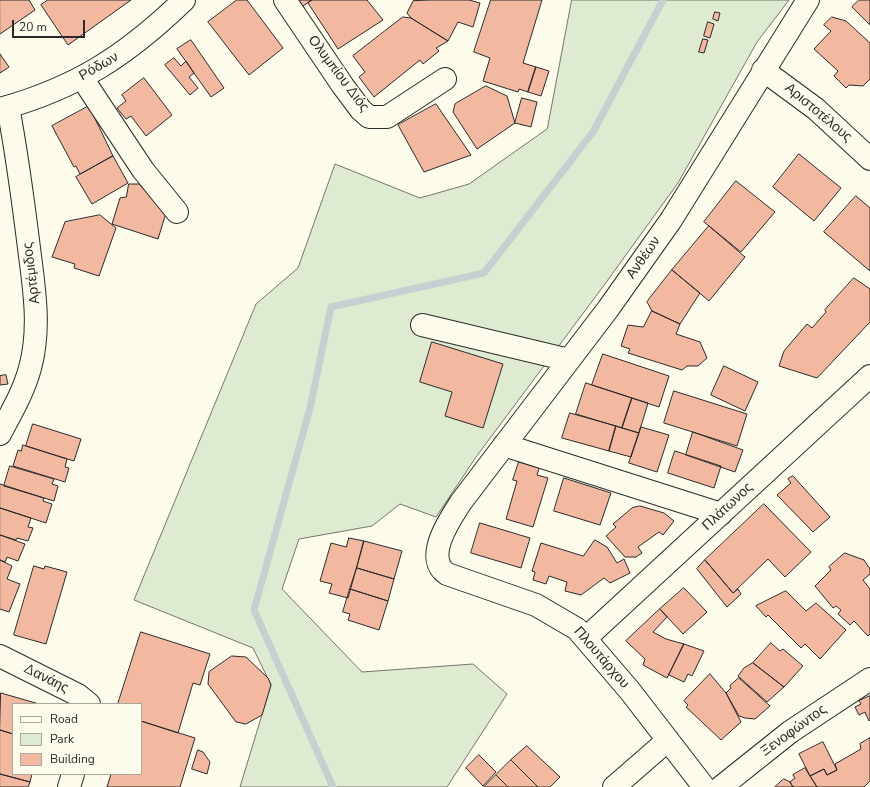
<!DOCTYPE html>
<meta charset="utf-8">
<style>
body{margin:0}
#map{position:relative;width:870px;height:787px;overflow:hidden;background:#fdfbea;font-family:"Nunito Sans",sans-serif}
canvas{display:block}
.legend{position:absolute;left:12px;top:703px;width:130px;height:72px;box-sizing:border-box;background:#fdfbea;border:1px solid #a9a89e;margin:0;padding:5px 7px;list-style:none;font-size:12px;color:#2b2b2b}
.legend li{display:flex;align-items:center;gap:8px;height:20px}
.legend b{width:20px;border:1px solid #a9a89e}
.scale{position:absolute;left:12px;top:20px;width:73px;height:18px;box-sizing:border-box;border:2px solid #2b2b2b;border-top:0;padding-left:5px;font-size:12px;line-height:14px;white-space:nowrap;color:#2b2b2b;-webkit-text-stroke:3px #fdfbea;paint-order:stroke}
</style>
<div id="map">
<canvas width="870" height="787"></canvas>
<ul class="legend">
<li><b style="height:5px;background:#fdfbea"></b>Road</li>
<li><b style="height:11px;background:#deebd1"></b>Park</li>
<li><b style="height:11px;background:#f2b8a0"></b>Building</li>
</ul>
<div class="scale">20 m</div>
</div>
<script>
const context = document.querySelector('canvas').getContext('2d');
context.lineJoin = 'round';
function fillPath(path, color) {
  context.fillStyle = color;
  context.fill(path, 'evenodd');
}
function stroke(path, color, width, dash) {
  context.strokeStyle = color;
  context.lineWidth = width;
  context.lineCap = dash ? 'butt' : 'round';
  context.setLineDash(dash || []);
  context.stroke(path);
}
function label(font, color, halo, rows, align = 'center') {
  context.font = font + ' "Nunito Sans",sans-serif';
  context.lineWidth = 3;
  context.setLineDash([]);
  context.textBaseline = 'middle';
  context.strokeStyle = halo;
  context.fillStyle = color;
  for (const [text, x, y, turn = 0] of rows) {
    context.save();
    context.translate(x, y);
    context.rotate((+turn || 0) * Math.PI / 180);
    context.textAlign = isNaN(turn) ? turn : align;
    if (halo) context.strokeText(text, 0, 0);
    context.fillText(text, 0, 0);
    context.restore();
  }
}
const green = new Path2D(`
 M 572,0 L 789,0 L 757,42 L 678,183 L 602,288 L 476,457 L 436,517 L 400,504 L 372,526 L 299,539 L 282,589 L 362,672 L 473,664 L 507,694 L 447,787 L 240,787 L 271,685 L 253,648 L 134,600 L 256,304 L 298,268 L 335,164 L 420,198 L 469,184 L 547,129 Z`);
const stream = new Path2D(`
 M 333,787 L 254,610 L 310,408 L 331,307 L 484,273 L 593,132 L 663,0`);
const building = new Path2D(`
 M 0,0 L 29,0 L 35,10 L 0,34 Z
 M 48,0 L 131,0 L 68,45 L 41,5 Z
 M 237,0 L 247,0 L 283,48 L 249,75 L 208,22 Z
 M 299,0 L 312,0 L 303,6 Z
 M 312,0 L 367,0 L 383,20 L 338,49 L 308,3 Z
 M 431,0 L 469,0 L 480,3 L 473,27 L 458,22 L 448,41 L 411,18 L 407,13 L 413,1 Z
 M 491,0 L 542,0 L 523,63 L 536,67 L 528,92 L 519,89 L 518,92 L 483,81 L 490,58 L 474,52 Z
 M 859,0 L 870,0 L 870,25 L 852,7 Z
 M 715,12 L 720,13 L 718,21 L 713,19 Z
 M 403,17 L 411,18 L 448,41 L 436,48 L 439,51 L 423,64 L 420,60 L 374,97 L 359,77 L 365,72 L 353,56 Z
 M 832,17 L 846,21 L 870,43 L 870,79 L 863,86 L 849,85 L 846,88 L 834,76 L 838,71 L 814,49 L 831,31 L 824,25 Z
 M 708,22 L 714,24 L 710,38 L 704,36 Z
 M 703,39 L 708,40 L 704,53 L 699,52 Z
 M 191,40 L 224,88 L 211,97 L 177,49 Z
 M 0,54 L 9,67 L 0,73 Z
 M 174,58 L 181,66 L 186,61 L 194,73 L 189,77 L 198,88 L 190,95 L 165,65 Z
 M 536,67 L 549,71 L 541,96 L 528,92 Z
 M 144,78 L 172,115 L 146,136 L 131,116 L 126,119 L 117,108 L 126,101 L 122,95 Z
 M 486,86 L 507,96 L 515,123 L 477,149 L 453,112 L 455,104 Z
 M 522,98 L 537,102 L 531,127 L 515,123 Z
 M 436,104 L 471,155 L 424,172 L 398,125 Z
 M 89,106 L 113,156 L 80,174 L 76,166 L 74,167 L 52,126 Z
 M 799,154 L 841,188 L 814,221 L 773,187 Z
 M 113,156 L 128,183 L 92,204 L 76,177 Z
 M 736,181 L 775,212 L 741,252 L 704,222 Z
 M 129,184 L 139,184 L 166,213 L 158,239 L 112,224 L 120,198 L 126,197 Z
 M 856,196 L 870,208 L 870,271 L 824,232 Z
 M 100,215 L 116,228 L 99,276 L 74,268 L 75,264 L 52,257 L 65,222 Z
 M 709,226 L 745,257 L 709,301 L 672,270 Z
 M 672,270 L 700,293 L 680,324 L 652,311 L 647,302 Z
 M 854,278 L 870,289 L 870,322 L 817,378 L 779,366 L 784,351 L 807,324 L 812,328 L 826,312 L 825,310 Z
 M 652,311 L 680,324 L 676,334 L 700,342 L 707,358 L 698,366 L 687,366 L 682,370 L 628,353 L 630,349 L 621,346 L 628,325 L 643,327 Z
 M 432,342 L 503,364 L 483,428 L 445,416 L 452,392 L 420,382 Z
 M 603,354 L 669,376 L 659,407 L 592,385 Z
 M 724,366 L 758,382 L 745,411 L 711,395 Z
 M 6,375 L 8,384 L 0,385 L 0,376 Z
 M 586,383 L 632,398 L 622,428 L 576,414 Z
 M 674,391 L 747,414 L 737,446 L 664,423 Z
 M 632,398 L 648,403 L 639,433 L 622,428 Z
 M 570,413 L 616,426 L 609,451 L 562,438 Z
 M 33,424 L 81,439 L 74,461 L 26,446 Z
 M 616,426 L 639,433 L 631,457 L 609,451 Z
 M 641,427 L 669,435 L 657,472 L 629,463 Z
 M 693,432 L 743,450 L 735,472 L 686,455 Z
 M 23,445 L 67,459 L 65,467 L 69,468 L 65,482 L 13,466 L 18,450 L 21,451 Z
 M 675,451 L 721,466 L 714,488 L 668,473 Z
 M 519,462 L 539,468 L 537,475 L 548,478 L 533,527 L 506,519 L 517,481 L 513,480 Z
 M 10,466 L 54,479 L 52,484 L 58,486 L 54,501 L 4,486 Z
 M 793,476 L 830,517 L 813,532 L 777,495 L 791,483 L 788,479 Z
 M 564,478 L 611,493 L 600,525 L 554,511 Z
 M 0,484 L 44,498 L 43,501 L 52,504 L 46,523 L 0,508 Z
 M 764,504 L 811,552 L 785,577 L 768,559 L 733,593 L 705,560 Z
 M 640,506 L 664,513 L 674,521 L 663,535 L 659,532 L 638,547 L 642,553 L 636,557 L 625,557 L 606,536 L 616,527 L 613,524 L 632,508 Z
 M 0,508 L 31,518 L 28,527 L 33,528 L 28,541 L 17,538 L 16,540 L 0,535 Z
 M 480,523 L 530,538 L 521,568 L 471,553 Z
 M 0,535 L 25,544 L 18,561 L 7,557 L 5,562 L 0,560 Z
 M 349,538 L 364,541 L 348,598 L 329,593 L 332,584 L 320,581 L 331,543 L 346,547 Z
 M 595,540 L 607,547 L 617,563 L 624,559 L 630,573 L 610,583 L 604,578 L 581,595 L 565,591 L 567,582 L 549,576 L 546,584 L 533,580 L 535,572 L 532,571 L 541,543 L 583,556 Z
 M 364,541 L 402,551 L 394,579 L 357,568 Z
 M 845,553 L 864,560 L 870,569 L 870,574 L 863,580 L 870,589 L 870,634 L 868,636 L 854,621 L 850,625 L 838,614 L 841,610 L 836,606 L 833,608 L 815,586 L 831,570 L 829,567 Z
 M 0,560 L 12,566 L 7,579 L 20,584 L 9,612 L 0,609 Z
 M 705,560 L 733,593 L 738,589 L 741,594 L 727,607 L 697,569 Z
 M 34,566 L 44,569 L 45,566 L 67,572 L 46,644 L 14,635 Z
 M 357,568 L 394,579 L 388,601 L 350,589 Z
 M 684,588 L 707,612 L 683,634 L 660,609 Z
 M 350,589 L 388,601 L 379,630 L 348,620 L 350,614 L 343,612 Z
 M 786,591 L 806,611 L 816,603 L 846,630 L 820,659 L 805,644 L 801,648 L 768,615 L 766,617 L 756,606 Z
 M 660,609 L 667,617 L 653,632 L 666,639 L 684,644 L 667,678 L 643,665 L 645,659 L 626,641 Z
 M 141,632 L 210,654 L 200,685 L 193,683 L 178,733 L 141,721 L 141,704 L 118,704 Z
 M 771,643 L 780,651 L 783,649 L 803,666 L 784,687 L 753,663 Z
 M 684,644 L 704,651 L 692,676 L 688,674 L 684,682 L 669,675 Z
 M 232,656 L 246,657 L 268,678 L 271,685 L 262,715 L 246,724 L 236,722 L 208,684 L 209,672 Z
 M 753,663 L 784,687 L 767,702 L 738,676 L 744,668 Z
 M 710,674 L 726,693 L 741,722 L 721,740 L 686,707 L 688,705 L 684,701 Z
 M 739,678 L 770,706 L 755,719 L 745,718 L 739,716 L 726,693 L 731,688 L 730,686 Z
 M 1,693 L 39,704 L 13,704 L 13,734 L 0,730 Z
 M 870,696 L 870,720 L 869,721 L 865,712 L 859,715 L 855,707 L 861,704 L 859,701 Z
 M 141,721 L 195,738 L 180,787 L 107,787 L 111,774 L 141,774 Z
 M 0,730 L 13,734 L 13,774 L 32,774 L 30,782 L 0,774 Z
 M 870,738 L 870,781 L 864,787 L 817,787 L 810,776 L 824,769 L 827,775 L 837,770 L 835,764 L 861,749 L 860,744 Z
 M 823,742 L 837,770 L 827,775 L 824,769 L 810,776 L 799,754 Z
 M 527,746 L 560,777 L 550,787 L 538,787 L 511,760 Z
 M 198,750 L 203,752 L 210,762 L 207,774 L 192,769 Z
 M 479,755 L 496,772 L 483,786 L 466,768 Z
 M 511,760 L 538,787 L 508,787 L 496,775 Z
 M 805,768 L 817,787 L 793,787 L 790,782 L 795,778 L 793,775 Z
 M 0,774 L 30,782 L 28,787 L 0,787 Z
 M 496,775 L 508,787 L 484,787 Z
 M 784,779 L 790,782 L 793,787 L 775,787 Z`);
const street = new Path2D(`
 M 285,0 L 343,86 L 361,110 L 369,117 L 387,117 L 445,79
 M 763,70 L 816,109 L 870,159
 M 82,78 L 143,170 L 177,212
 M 422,325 L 569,360
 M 0,434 C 11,413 24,391 30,368 C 41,328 34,288 29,248 C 23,200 17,154 8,107
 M 504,445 L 721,514
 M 586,638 L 870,376
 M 0,656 L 78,695 L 89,704
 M 69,787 L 73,774
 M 614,787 L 668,740
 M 704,787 L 630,691 L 577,629 L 536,605 L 447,574 C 423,558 450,519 461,502 L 608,309 L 671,220 L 808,0
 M 721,787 L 790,732 L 870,679`);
const secondary = new Path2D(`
 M 0,109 C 77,88 127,55 184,0`);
const streetNames = [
 ["Ρόδων",99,67,-30],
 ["Ολυμπίου Διός",338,74,53],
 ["Αριστοτέλους",818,113,40],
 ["Ανθέων",644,258,-55],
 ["Αρτέμιδος",32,273,-97],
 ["Πλάτωνος",728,507,-43],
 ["Πλουτάρχου",601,658,49],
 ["Δανάης",46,679,27],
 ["Ξενοφώντος",794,731,-36]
];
fillPath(green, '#deebd1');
stroke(green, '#74746e', 1);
stroke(stream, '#c7d0d0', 7);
fillPath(building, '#f2b8a0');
stroke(building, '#2b2b2b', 1);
stroke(street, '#2b2b2b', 24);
stroke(secondary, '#2b2b2b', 24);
stroke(street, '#fdfbea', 22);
stroke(secondary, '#fdfbea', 22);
label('14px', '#2b2b2b', '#fdfbea', streetNames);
</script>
